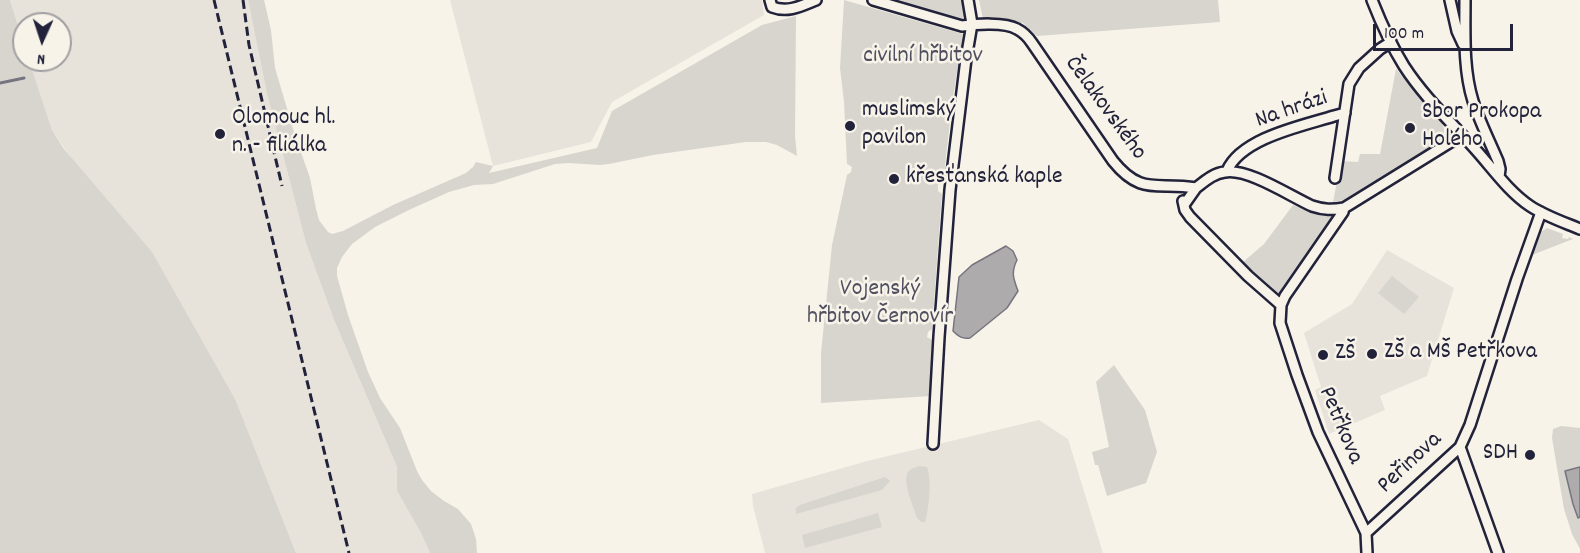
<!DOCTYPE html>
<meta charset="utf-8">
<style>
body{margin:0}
#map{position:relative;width:1580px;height:553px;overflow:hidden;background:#f7f3e8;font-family:Dekko,sans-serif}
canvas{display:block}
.north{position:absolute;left:12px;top:12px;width:60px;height:60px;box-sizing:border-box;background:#f7f3e8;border:2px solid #a29fa3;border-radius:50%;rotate:183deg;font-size:16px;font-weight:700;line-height:24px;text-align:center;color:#22223b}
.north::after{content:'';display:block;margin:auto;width:21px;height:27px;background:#22223b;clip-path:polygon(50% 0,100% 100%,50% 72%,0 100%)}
.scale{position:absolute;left:1373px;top:24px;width:140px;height:27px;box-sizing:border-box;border:3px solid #22223b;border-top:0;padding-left:8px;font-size:18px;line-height:21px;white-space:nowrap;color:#22223b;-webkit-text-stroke:4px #f7f3e8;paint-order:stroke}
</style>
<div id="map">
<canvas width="1580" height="553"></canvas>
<div class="north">N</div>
<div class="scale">100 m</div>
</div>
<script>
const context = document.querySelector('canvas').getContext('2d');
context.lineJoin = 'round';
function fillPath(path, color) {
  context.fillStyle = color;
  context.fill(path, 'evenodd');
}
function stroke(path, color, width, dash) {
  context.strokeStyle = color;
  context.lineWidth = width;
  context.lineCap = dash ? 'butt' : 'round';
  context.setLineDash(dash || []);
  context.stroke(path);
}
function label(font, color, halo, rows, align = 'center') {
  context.font = font + ' Dekko,sans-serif';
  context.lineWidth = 5;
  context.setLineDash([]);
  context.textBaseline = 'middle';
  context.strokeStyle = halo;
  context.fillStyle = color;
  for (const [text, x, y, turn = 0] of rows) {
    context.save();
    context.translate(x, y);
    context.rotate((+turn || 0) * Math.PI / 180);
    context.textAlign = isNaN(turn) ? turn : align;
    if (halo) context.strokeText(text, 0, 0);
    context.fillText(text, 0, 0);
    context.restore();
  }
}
const built = new Path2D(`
 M 10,0 L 248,0 L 267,94 L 306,243 L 334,320 L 397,467 L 397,491 L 421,533 L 430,553 L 296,553 L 236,401 L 52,130 L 29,60 L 60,60 L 60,24 L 24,24 L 24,44 Z
 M 450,0 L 762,0 L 764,15 L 612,102 L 591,142 L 493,166 Z
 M 1387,250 L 1454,288 L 1427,376 L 1380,396 L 1385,410 L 1329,434 L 1315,390 L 1321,387 L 1304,333 L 1352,304 Z
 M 1039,420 L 1068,439 L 1103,553 L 765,553 L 753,506 L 752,494 L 867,461 Z`);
const green = new Path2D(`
 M 0,0 L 10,0 L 24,44 L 24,60 L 29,60 L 52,130 L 64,149 L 152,252 L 236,401 L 296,553 L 0,553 Z
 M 248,0 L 264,0 L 271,30 L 275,68 L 294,132 L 310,178 L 316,209 L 319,220 L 328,232 L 332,234 L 343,231 L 393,205 L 466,173 L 473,167 L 476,162 L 493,166 L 489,173 L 597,148 L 612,111 L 762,25 L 796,16 L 795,136 L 797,156 L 777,145 L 766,142 L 746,142 L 653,155 L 609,164 L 600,165 L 569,163 L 555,164 L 493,184 L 474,185 L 449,192 L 411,209 L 375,227 L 352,244 L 342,257 L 337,268 L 337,276 L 348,315 L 368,372 L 380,398 L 400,428 L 417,471 L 422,480 L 431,491 L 444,501 L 458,509 L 471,524 L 476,539 L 477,553 L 430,553 L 421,533 L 397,491 L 397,467 L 334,320 L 306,243 L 267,94 Z
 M 844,0 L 963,34 L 952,104 L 943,183 L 938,185 L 938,191 L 942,194 L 932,329 L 928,332 L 927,337 L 932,340 L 931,396 L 821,403 L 821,353 L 832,245 L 847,175 L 851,172 L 852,167 L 847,164 L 844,102 L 840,68 Z
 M 892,0 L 964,0 L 966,11 L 964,17 L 960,19 Z
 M 979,0 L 1218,0 L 1220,22 L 1037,36 L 1023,23 L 983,19 Z
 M 1396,69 L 1442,123 L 1444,129 L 1444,137 L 1437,143 L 1344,200 L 1333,202 L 1341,161 L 1358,162 L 1360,154 L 1380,154 Z
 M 1293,205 L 1318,215 L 1330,215 L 1333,218 L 1333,222 L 1279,297 L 1260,283 L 1243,262 L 1264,244 Z
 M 1547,228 L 1563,234 L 1562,238 L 1568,239 L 1569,237 L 1573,239 L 1532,255 L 1541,232 Z
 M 1392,276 L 1419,297 L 1404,314 L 1378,293 Z
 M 1114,365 L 1145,410 L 1157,452 L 1146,483 L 1107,496 L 1098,465 L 1095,465 L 1092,452 L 1109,447 L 1096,382 Z
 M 1561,426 L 1580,428 L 1580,467 L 1565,471 L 1578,517 L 1580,517 L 1580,549 L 1572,534 L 1564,509 L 1552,438 L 1553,429 Z
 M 919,466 L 927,467 C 932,480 929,508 925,522 L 921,522 L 917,518 C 914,508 903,484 907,474 C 909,469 914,468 919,466 Z
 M 885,477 L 890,481 L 882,490 L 796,514 L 796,508 L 800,505 Z
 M 878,513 L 882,527 L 805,548 L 802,535 Z`);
const water = new Path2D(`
 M 1006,246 L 1013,251 L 1017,260 C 1011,272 1013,278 1018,291 L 1007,308 L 970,338 C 962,339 959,337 953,331 L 959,277 L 972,265 Z
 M 1580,467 L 1580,517 L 1578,518 L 1573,504 L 1565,471 Z`);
const stream = new Path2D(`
 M 0,83 L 24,78`);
const minor = new Path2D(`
 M 770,0 L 772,7 C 788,13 801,6 816,0
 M 873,0 L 962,26 C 976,24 1005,22 1017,29 C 1023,32 1028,37 1032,43 L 1113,161 C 1142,197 1158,181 1196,188 L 1184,205
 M 1372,0 C 1381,23 1391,45 1404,66 C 1424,97 1452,123 1476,150 C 1493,169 1509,192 1530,206 C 1545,216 1563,222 1580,229
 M 1450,0 L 1457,31 L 1463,44
 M 1465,0 C 1465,33 1463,69 1473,101 C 1479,120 1490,142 1498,161 L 1500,169 L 1499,177
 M 1227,171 C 1241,138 1302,126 1334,116 L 1345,113
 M 1335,178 L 1349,84 L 1359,68 L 1380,49 L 1391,42
 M 1196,188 C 1205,181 1214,173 1225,172 C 1248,168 1290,196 1312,206 C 1324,210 1332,210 1344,208 L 1462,135
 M 1183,201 L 1185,210 L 1190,217 L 1248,276 L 1281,305
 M 1344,208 L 1343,212 L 1285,296 L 1281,305 L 1280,323 L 1297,375 L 1318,432 L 1366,533 L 1367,553
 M 933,444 L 939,337 L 950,190 L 966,59 L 972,24 L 968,0
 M 1460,447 L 1498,553
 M 1366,533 L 1460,447 L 1470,425 L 1517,279 L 1541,212`);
const rail = new Path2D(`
 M 214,0 L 349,553
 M 243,0 L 249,45 L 282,186`);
const markers = [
 [850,126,6,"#22223b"],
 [1410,128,6,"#22223b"],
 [220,134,6,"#22223b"],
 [894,179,6,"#22223b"],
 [1372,354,6,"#22223b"],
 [1323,355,6,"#22223b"],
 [1530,455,6,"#22223b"]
];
const parkNames = [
 ["civilní hřbitov",923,58],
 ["Vojenský",880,291],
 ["hřbitov Černovír",880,319]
];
const streetNames = [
 ["Čelakovského",1104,109,54],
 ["Na hrázi",1292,111,-19],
 ["Petřkova",1339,426,67],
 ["Peřinova",1411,464,-43]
];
const poiNames = [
 ["muslimský",862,112],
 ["pavilon",862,140],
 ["Sbor Prokopa",1422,114],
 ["Holého",1422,142],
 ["Olomouc hl.",232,120],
 ["n. - filiálka",232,148],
 ["křesťanská kaple",906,179],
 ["ZŠ a MŠ Petřkova",1384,354],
 ["ZŠ",1335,355],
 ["SDH",1518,455,"right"]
];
fillPath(built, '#e7e3db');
fillPath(green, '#d8d5cf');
fillPath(water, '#aeabad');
stroke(water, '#76747f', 1.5);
stroke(stream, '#76747f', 3);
stroke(minor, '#22223b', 14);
stroke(minor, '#f7f3e8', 9);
stroke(rail, '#22223b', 3, [9, 4.5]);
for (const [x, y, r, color] of markers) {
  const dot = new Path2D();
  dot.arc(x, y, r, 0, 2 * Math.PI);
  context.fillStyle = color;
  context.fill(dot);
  stroke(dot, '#f7f3e8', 2);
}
label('24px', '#504f60', '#f7f3e8', parkNames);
label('24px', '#22223b', '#f7f3e8', streetNames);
label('24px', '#22223b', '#f7f3e8', poiNames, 'left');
</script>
